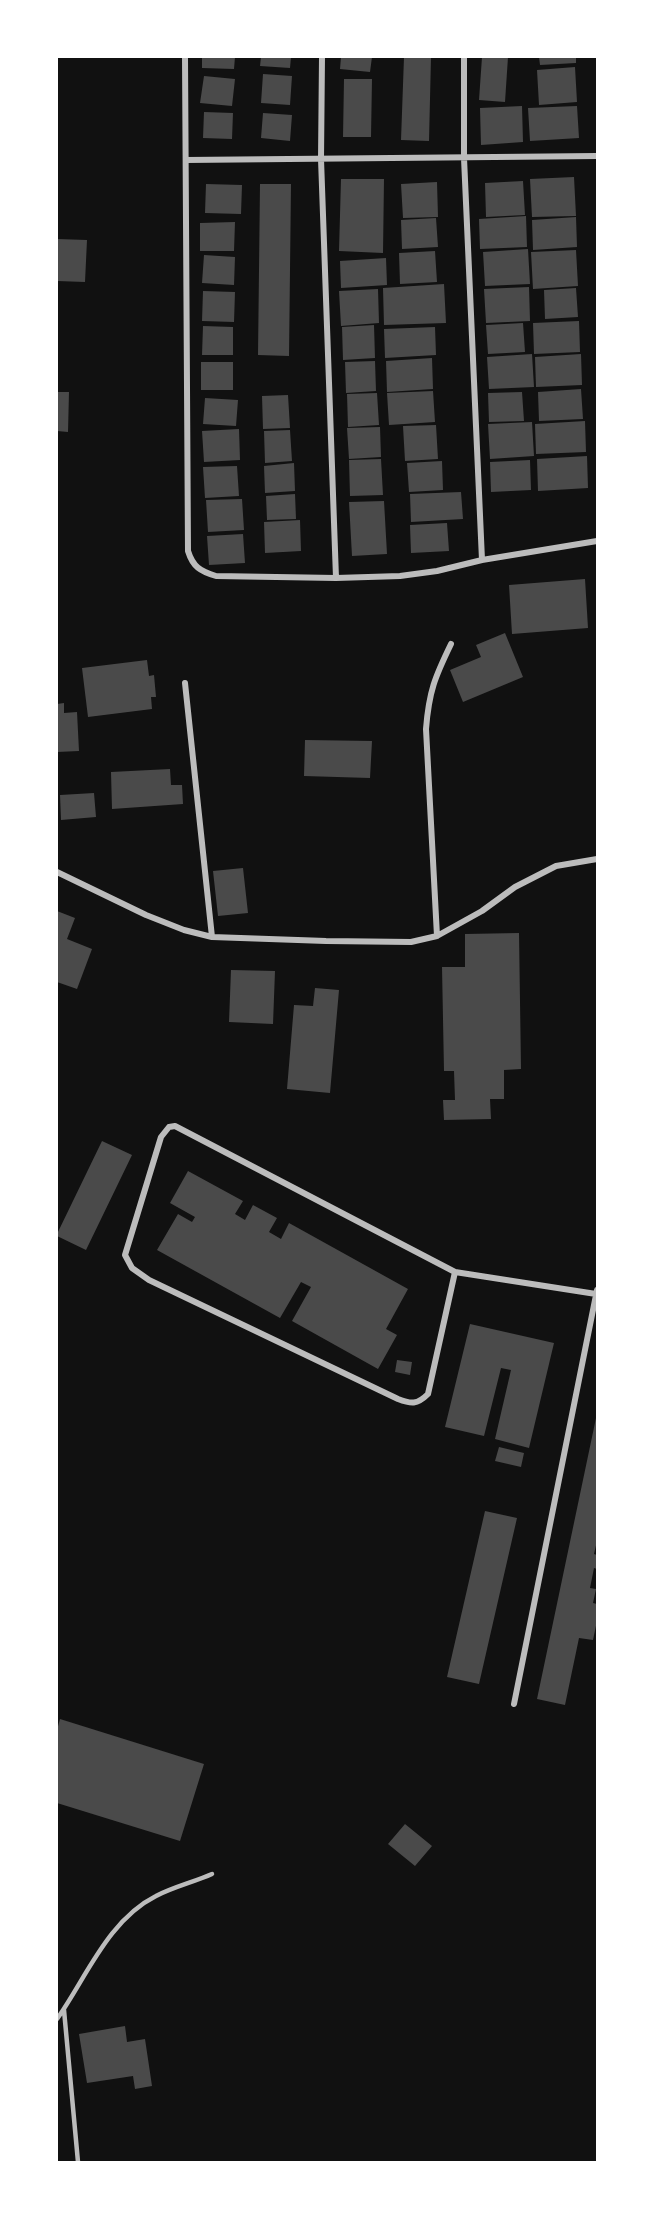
<!DOCTYPE html>
<style>
body{margin:0}
#map{position:relative;width:654px;height:2219px;overflow:hidden;background:#111;font-family:"DM Sans",sans-serif}
canvas{display:block}
.frame{position:absolute;inset:0;border:58px solid #fff;pointer-events:none}
</style>
<div id="map">
<canvas width="654" height="2219"></canvas>
<div class="frame"></div>
</div>
<script>
const context = document.querySelector('canvas').getContext('2d');
context.lineJoin = 'round';
function fillPath(path, color) {
  context.fillStyle = color;
  context.fill(path, 'evenodd');
}
function stroke(path, color, width, dash) {
  context.strokeStyle = color;
  context.lineWidth = width;
  context.lineCap = dash ? 'butt' : 'round';
  context.setLineDash(dash || []);
  context.stroke(path);
}
const building = new Path2D(`
 M 202,57 L 235,57 L 234,69 L 202,68 Z
 M 261,57 L 291,57 L 290,68 L 260,66 Z
 M 341,57 L 372,57 L 370,72 L 340,69 Z
 M 404,57 L 431,57 L 429,141 L 401,140 Z
 M 482,57 L 508,57 L 505,102 L 479,100 Z
 M 539,57 L 576,57 L 576,63 L 540,65 Z
 M 575,67 L 577,102 L 539,105 L 537,70 Z
 M 263,74 L 292,76 L 290,105 L 261,103 Z
 M 204,76 L 235,79 L 232,106 L 200,103 Z
 M 344,79 L 372,79 L 371,137 L 343,137 Z
 M 522,106 L 523,142 L 481,145 L 480,108 Z
 M 577,106 L 579,138 L 530,141 L 528,108 Z
 M 204,112 L 233,113 L 232,139 L 203,138 Z
 M 263,113 L 292,115 L 290,141 L 261,138 Z
 M 574,177 L 576,216 L 532,217 L 530,179 Z
 M 341,179 L 384,179 L 383,253 L 339,251 Z
 M 523,181 L 525,215 L 486,217 L 485,183 Z
 M 437,182 L 438,217 L 403,218 L 401,184 Z
 M 206,184 L 242,185 L 241,214 L 205,213 Z
 M 260,184 L 291,184 L 289,356 L 258,355 Z
 M 526,216 L 527,247 L 480,249 L 479,219 Z
 M 576,217 L 577,247 L 533,250 L 532,220 Z
 M 436,218 L 438,247 L 402,249 L 401,220 Z
 M 235,222 L 234,251 L 200,251 L 200,223 Z
 M 57,239 L 87,240 L 85,282 L 57,281 Z
 M 528,249 L 530,284 L 485,286 L 483,252 Z
 M 576,250 L 578,286 L 533,289 L 531,252 Z
 M 435,251 L 437,282 L 400,284 L 399,253 Z
 M 204,255 L 235,257 L 234,285 L 202,283 Z
 M 386,258 L 387,285 L 341,288 L 340,261 Z
 M 444,284 L 446,323 L 384,325 L 383,288 Z
 M 529,287 L 530,321 L 486,323 L 484,289 Z
 M 576,288 L 578,317 L 545,319 L 544,290 Z
 M 378,289 L 379,323 L 341,326 L 339,291 Z
 M 203,291 L 235,292 L 234,322 L 202,321 Z
 M 579,321 L 580,352 L 534,354 L 533,323 Z
 M 523,323 L 525,352 L 488,354 L 486,325 Z
 M 374,325 L 375,358 L 343,360 L 342,327 Z
 M 203,326 L 233,327 L 233,355 L 202,355 Z
 M 435,327 L 436,355 L 385,358 L 384,329 Z
 M 532,354 L 534,387 L 489,389 L 487,357 Z
 M 581,354 L 582,385 L 536,387 L 535,357 Z
 M 432,358 L 433,389 L 387,392 L 386,361 Z
 M 375,361 L 376,391 L 346,393 L 345,362 Z
 M 201,362 L 233,362 L 233,390 L 201,390 Z
 M 581,389 L 583,419 L 539,421 L 538,392 Z
 M 433,391 L 435,422 L 389,425 L 387,393 Z
 M 57,392 L 69,392 L 68,432 L 57,431 Z
 M 522,392 L 524,421 L 489,422 L 488,393 Z
 M 377,393 L 379,425 L 348,427 L 347,394 Z
 M 288,395 L 290,428 L 263,429 L 262,396 Z
 M 205,398 L 238,400 L 236,426 L 203,424 Z
 M 585,421 L 586,452 L 536,454 L 535,424 Z
 M 532,422 L 534,456 L 490,459 L 488,424 Z
 M 436,425 L 438,459 L 405,461 L 403,426 Z
 M 380,427 L 381,457 L 349,459 L 347,428 Z
 M 239,429 L 240,460 L 204,462 L 202,431 Z
 M 290,430 L 292,461 L 265,463 L 264,431 Z
 M 587,456 L 588,488 L 538,491 L 537,459 Z
 M 381,459 L 383,495 L 350,496 L 349,460 Z
 M 530,460 L 531,490 L 491,492 L 490,462 Z
 M 442,461 L 443,490 L 409,492 L 407,463 Z
 M 294,463 L 295,491 L 265,493 L 264,466 Z
 M 237,466 L 239,496 L 205,498 L 203,467 Z
 M 461,492 L 463,519 L 411,522 L 410,494 Z
 M 295,494 L 296,519 L 267,520 L 266,496 Z
 M 242,499 L 244,530 L 208,532 L 206,500 Z
 M 384,501 L 387,554 L 352,556 L 349,502 Z
 M 300,520 L 301,551 L 265,553 L 264,522 Z
 M 447,523 L 449,551 L 411,553 L 410,525 Z
 M 243,534 L 245,563 L 209,565 L 207,536 Z
 M 585,579 L 588,628 L 512,634 L 509,585 Z
 M 505,633 L 523,677 L 463,702 L 450,670 L 481,657 L 476,645 Z
 M 147,660 L 149,676 L 154,675 L 156,697 L 151,697 L 152,709 L 88,717 L 82,668 Z
 M 64,703 L 64,713 L 77,712 L 79,751 L 57,752 L 57,704 Z
 M 305,740 L 372,741 L 370,778 L 304,776 Z
 M 170,769 L 171,785 L 182,785 L 183,804 L 112,809 L 111,772 Z
 M 94,793 L 96,817 L 61,820 L 60,795 Z
 M 243,868 L 248,913 L 218,916 L 213,871 Z
 M 57,911 L 75,918 L 67,939 L 92,949 L 77,989 L 57,982 Z
 M 519,933 L 521,1069 L 504,1070 L 504,1099 L 490,1099 L 491,1119 L 444,1120 L 443,1100 L 455,1100 L 454,1071 L 444,1071 L 442,967 L 465,967 L 465,934 Z
 M 231,970 L 275,971 L 273,1024 L 229,1022 Z
 M 315,988 L 339,990 L 330,1093 L 287,1089 L 294,1005 L 313,1006 Z
 M 102,1141 L 132,1155 L 86,1250 L 57,1236 L 57,1234 Z
 M 188,1171 L 243,1201 L 235,1214 L 245,1220 L 253,1205 L 277,1218 L 269,1232 L 281,1239 L 289,1223 L 408,1289 L 386,1329 L 397,1335 L 378,1369 L 292,1321 L 311,1287 L 301,1282 L 280,1318 L 157,1250 L 178,1214 L 192,1222 L 195,1217 L 170,1203 Z
 M 470,1324 L 554,1343 L 529,1448 L 495,1439 L 511,1370 L 501,1368 L 484,1436 L 445,1427 Z
 M 397,1360 L 412,1362 L 410,1375 L 395,1372 Z
 M 596,1418 L 597,1541 L 594,1554 L 597,1555 L 597,1569 L 594,1568 L 590,1588 L 596,1589 L 593,1603 L 597,1604 L 597,1621 L 593,1640 L 579,1638 L 565,1705 L 537,1699 Z
 M 499,1447 L 524,1453 L 521,1467 L 495,1461 Z
 M 485,1511 L 517,1518 L 479,1684 L 447,1677 Z
 M 60,1719 L 204,1764 L 180,1841 L 57,1803 L 57,1730 Z
 M 405,1824 L 432,1846 L 415,1866 L 388,1844 Z
 M 125,2026 L 127,2042 L 145,2039 L 152,2086 L 135,2089 L 133,2076 L 87,2083 L 79,2034 Z`);
const service = new Path2D(`
 M 64,2010 L 78,2162
 M 57,2019 C 86,1978 108,1920 156,1896 C 173,1887 194,1882 212,1874`);
const minor = new Path2D(`
 M 185,57 L 188,551 C 193,567 200,571 216,576 L 336,578 L 400,576 L 437,571 L 482,560 L 597,541
 M 322,57 L 321,159 L 336,578
 M 464,57 L 464,158 L 482,560
 M 186,160 L 597,156
 M 185,683 L 212,937
 M 57,872 L 146,915 L 184,930 L 212,937 L 326,941 L 411,942 L 437,936 L 482,911 L 515,887 L 556,866 L 597,859
 M 437,936 L 426,729 C 429,691 435,677 451,644
 M 455,1272 L 428,1394 C 417,1405 411,1404 398,1399 L 149,1280 L 132,1268 L 125,1255 L 161,1137 L 169,1127 L 175,1126 L 455,1272 L 596,1294
 M 514,1704 L 597,1290`);
fillPath(building, '#4a4a4a');
stroke(service, '#bcbcbc', 4.5);
stroke(minor, '#bcbcbc', 6);
</script>
